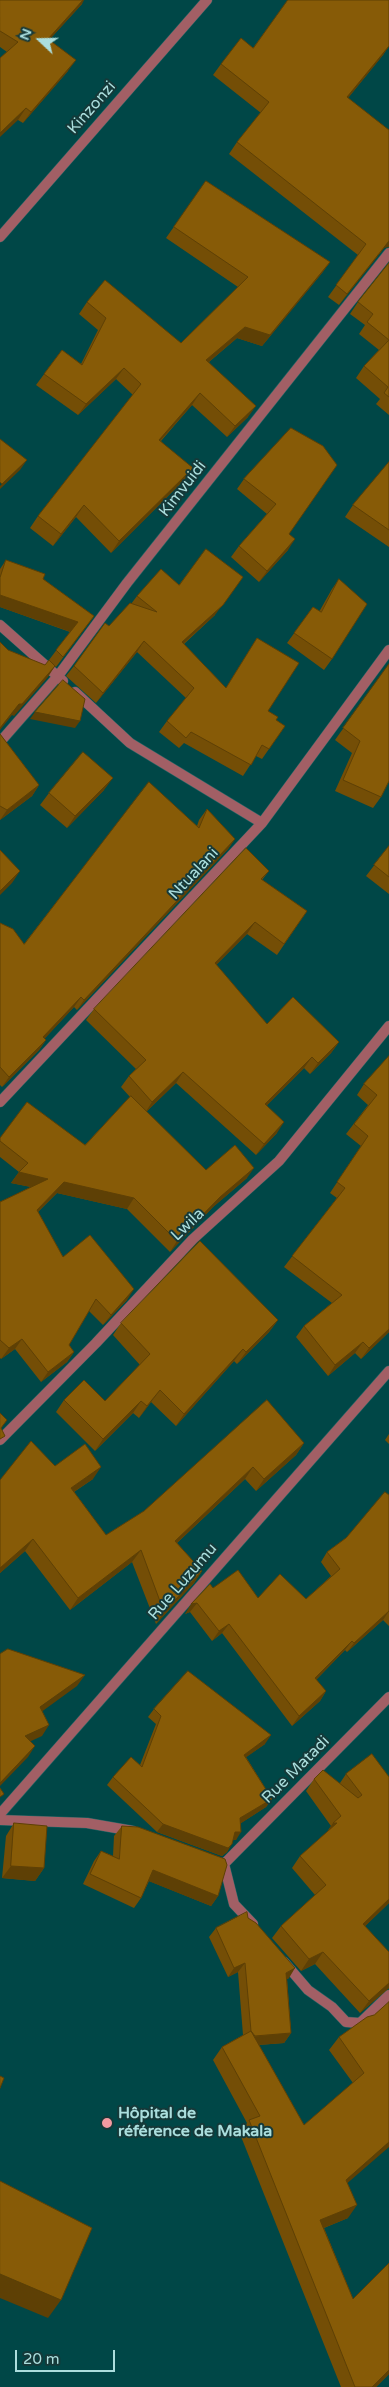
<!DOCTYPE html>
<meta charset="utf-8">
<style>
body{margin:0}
#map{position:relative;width:389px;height:2387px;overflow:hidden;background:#004747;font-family:"Varela Round",sans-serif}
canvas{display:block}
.north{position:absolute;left:15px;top:15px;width:50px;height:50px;-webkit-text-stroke:4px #153939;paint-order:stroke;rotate:291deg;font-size:14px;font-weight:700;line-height:20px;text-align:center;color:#abdedd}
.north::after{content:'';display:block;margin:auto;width:18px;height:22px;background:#abdedd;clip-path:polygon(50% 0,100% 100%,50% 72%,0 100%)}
.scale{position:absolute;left:15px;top:2350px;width:100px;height:22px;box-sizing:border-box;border:2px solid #abdedd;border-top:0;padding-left:6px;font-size:15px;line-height:18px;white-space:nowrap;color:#abdedd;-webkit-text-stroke:4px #153939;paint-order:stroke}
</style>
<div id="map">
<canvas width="389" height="2387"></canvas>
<div class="north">N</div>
<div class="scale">20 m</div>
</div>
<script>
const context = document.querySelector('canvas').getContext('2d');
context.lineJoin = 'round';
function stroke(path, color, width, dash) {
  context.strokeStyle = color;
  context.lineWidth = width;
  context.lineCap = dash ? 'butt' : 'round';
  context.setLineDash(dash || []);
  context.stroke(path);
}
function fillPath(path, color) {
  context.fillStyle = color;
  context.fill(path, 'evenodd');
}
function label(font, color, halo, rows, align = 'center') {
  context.font = font + ' "Varela Round",sans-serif';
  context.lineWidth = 4;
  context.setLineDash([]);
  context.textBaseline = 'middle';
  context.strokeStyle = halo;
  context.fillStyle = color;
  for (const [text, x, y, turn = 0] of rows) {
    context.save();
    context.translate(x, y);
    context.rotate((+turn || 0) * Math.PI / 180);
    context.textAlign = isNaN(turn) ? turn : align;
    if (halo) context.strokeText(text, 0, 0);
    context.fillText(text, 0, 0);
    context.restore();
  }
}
const minor = new Path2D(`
 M 0,237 L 207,0
 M 0,625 L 63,681
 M 75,692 L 130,743 L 262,823
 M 0,742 L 58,676 L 127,583 L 389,253
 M 0,1102 L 262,823 L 389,650
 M 0,1440 L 96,1343 L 193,1239 L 279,1161 L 389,1026
 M 0,1814 L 389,1371
 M 0,1820 L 87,1823 L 133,1831
 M 217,1862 L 224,1864 L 234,1904 L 253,1924
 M 224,1864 L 389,1697
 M 284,1962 L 308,1990 L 332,2007 L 346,2022 L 360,2023 L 389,1995`);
const wall = new Path2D(`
 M 0,0 L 82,4 L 49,40 L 68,71 L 23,123 L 18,120 L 7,52 L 0,47 Z
 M 389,46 L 383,55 L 348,98 L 384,248 L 339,305 L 328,297 L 358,255 L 229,154 L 237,142 L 261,113 L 213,75 L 221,64 L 253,48 Z
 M 206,181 L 330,262 L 322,273 L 262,346 L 237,338 L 209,362 L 248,417 L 227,437 L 192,405 L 161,441 L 185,479 L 111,553 L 76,517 L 53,546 L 30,528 L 38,516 L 133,395 L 116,379 L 78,415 L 36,385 L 62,350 L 81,364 L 98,330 L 79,314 L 87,302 L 181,343 L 238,287 L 166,238 Z
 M 389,263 L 389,415 L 376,404 L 380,399 L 356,378 L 364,366 L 379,350 L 359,334 L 365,325 L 350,314 L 358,302 Z
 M 291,428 L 289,534 L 288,550 L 259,582 L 231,557 L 239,546 L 267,514 L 237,489 L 244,479 Z
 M 389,462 L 389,547 L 345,517 L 353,505 Z
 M 6,560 L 43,579 L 94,616 L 56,667 L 49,660 L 70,632 L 0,607 L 0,569 Z
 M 339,579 L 332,659 L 324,670 L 287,643 L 313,607 L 319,612 L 332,589 Z
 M 179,585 L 215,615 L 184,644 L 226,688 L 257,638 L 268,711 L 276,720 L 285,726 L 262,759 L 256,756 L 243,776 L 184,743 L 179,748 L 159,732 L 167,721 L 186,698 L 137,652 L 96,703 L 66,676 L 74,666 L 131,604 L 137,596 Z
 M 389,664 L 381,797 L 373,808 L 335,791 L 352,753 L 335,740 Z
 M 0,734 L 39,785 L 32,796 L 0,820 Z
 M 104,790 L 67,828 L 40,805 L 49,793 Z
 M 207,809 L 235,839 L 228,849 L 77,1010 L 74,1007 L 44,1039 L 46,1040 L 39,1050 L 2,1087 L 0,1085 L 0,923 L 24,944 L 197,826 L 199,820 Z
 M 389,846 L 389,894 L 366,876 Z
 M 269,871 L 262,880 L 307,911 L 277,955 L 247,934 L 216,965 L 267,1024 L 339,1042 L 331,1053 L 310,1074 L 304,1068 L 267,1105 L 277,1133 L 256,1155 L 176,1083 L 146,1112 L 206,1170 L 247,1178 L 213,1207 L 170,1252 L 127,1209 L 57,1193 L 38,1212 L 63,1257 L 127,1300 L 103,1325 L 89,1311 L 69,1345 L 74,1352 L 67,1362 L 41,1382 L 15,1349 L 1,1359 L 0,1358 L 0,1202 L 31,1187 L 11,1183 L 19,1172 L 0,1157 L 0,1138 L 85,1145 L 130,1097 L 121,1087 L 129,1076 L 136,1069 L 86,1020 L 94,1009 Z
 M 389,1056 L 389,1332 L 361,1359 L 355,1353 L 328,1376 L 296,1337 L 304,1326 L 332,1303 L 284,1267 L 337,1198 L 330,1193 L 361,1146 L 346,1134 L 368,1105 L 357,1095 L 364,1084 Z
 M 278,1320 L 269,1332 L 237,1364 L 234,1361 L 176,1426 L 151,1402 L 139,1418 L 133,1413 L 95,1451 L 56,1412 L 64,1400 L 105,1401 L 140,1365 L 113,1335 L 121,1323 Z
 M 389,1434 L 389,1444 L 385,1440 Z
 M 304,1443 L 296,1455 L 256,1491 L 245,1479 L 177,1543 L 202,1571 L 194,1583 L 156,1624 L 132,1562 L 70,1610 L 25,1551 L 0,1573 L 0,1480 L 55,1466 L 93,1479 L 74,1492 L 106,1535 Z
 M 389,1495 L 389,1626 L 383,1620 L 347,1652 L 345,1650 L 316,1680 L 326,1691 L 320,1701 L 292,1726 L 222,1633 L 212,1641 L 190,1612 L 185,1614 L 213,1588 L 258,1598 L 306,1599 L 331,1576 L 321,1562 L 327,1552 L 346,1538 Z
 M 154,1709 L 265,1744 L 246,1757 L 272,1799 L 266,1807 L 241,1823 L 236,1840 L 233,1840 L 227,1852 L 222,1856 L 157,1832 L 107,1785 L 113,1777 L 140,1765 L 156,1724 L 148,1717 Z
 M 372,1754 L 389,1903 L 365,1926 L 389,1952 L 389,1988 L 360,2013 L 315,1964 L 301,1971 L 272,1938 L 281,1926 L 315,1895 L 292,1868 L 300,1856 L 327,1832 L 331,1826 L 306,1791 L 314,1779 L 340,1783 L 346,1774 Z
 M 14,1823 L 44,1868 L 35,1881 L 2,1878 L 6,1836 Z
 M 122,1826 L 218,1896 L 211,1906 L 149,1881 L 141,1898 L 134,1908 L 83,1884 L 94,1861 L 101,1851 L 113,1856 L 114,1836 Z
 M 248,1918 L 289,1978 L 287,1979 L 291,2033 L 284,2043 L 259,2045 L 304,2125 L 353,2083 L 329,2050 L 339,2037 L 374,2015 L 347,2184 L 348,2218 L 324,2228 L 353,2299 L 389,2263 L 389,2374 L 376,2387 L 341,2387 L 240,2134 L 247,2123 L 213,2060 L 222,2047 L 243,2035 L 238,1972 L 228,1977 L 209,1937 L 216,1928 Z`);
const shadedWall = new Path2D(`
 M 83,0 L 84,0 L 82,4 L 40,50 L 48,39 Z
 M 389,46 L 383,55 L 339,109 L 347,97 Z
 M 76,60 L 68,71 L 23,123 L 31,112 Z
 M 26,108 L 18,120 L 0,137 L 0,133 Z
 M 389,241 L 389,247 L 384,248 L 339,305 L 347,294 Z
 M 330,262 L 322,273 L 262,346 L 237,338 L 198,371 L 206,360 L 245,327 Z
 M 124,368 L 116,379 L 78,415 L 86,404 Z
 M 200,393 L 192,405 L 151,451 L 159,440 Z
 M 256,406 L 248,417 L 227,437 L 235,426 Z
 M 27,460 L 20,470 L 0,489 L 0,486 L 2,484 Z
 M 193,468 L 185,479 L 111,553 L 119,541 Z
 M 84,505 L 76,517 L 53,546 L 61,534 Z
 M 295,539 L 288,550 L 259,582 L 267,571 Z
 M 243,577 L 215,615 L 174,652 L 182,642 Z
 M 0,595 L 78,622 L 71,632 L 0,607 Z
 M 144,641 L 137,652 L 96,703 L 103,693 Z
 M 55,666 L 48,677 L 14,716 L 12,715 L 0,730 L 0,728 L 19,704 Z
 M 35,712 L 80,721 L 75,728 L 30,719 Z
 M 113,778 L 104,790 L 67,828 L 75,816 Z
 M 39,785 L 32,796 L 0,820 L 7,810 Z
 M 235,839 L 228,849 L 77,1010 L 84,1000 Z
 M 20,871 L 12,883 L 0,895 L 0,891 Z
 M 255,922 L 247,934 L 207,974 L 215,963 Z
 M 81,997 L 74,1007 L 36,1048 L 43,1037 Z
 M 46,1040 L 39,1050 L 2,1087 L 9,1077 Z
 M 339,1042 L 331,1053 L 310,1074 L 318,1063 Z
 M 312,1057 L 304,1068 L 257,1115 L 265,1104 Z
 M 183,1072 L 176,1083 L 145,1113 L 152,1102 Z
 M 284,1122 L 277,1133 L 256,1155 L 264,1144 Z
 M 254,1168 L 247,1178 L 213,1207 L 170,1252 L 177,1241 L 220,1197 Z
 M 19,1172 L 48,1179 L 41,1189 L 11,1183 Z
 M 64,1182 L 134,1198 L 127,1209 L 57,1193 L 29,1220 L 37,1210 Z
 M 134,1289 L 127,1300 L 103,1325 L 111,1315 Z
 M 278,1320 L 269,1332 L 237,1364 L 246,1352 Z
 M 389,1329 L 389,1332 L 361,1359 L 369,1348 Z
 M 22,1339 L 15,1349 L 1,1359 L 9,1348 Z
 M 363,1342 L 355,1353 L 328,1376 L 335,1365 Z
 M 243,1349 L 234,1361 L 176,1426 L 184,1414 Z
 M 74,1352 L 67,1362 L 41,1382 L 48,1372 Z
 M 160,1390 L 139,1418 L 147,1406 Z
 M 141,1401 L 133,1413 L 95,1451 L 103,1439 Z
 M 304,1443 L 296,1455 L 256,1491 L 264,1479 Z
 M 101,1467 L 93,1479 L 63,1499 L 71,1488 Z
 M 253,1467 L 245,1479 L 167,1552 L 175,1541 Z
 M 33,1539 L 25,1551 L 0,1573 L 0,1568 Z
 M 141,1550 L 132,1562 L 70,1610 L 78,1598 Z
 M 202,1571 L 194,1583 L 156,1624 L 164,1612 Z
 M 197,1603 L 190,1612 L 185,1614 L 191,1604 Z
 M 389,1611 L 383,1620 L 347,1652 L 354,1643 Z
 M 229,1624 L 222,1633 L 212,1641 L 219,1631 Z
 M 352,1641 L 345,1650 L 308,1688 L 315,1678 Z
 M 85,1675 L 77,1686 L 33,1718 L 40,1707 Z
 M 326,1691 L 320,1701 L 292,1726 L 299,1716 Z
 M 49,1725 L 42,1736 L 18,1747 L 25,1736 Z
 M 271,1735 L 265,1744 L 238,1763 L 244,1755 Z
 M 35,1746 L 28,1757 L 0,1786 L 0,1783 Z
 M 272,1799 L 266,1807 L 235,1827 L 240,1818 Z
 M 333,1823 L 337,1823 L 325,1835 Z
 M 163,1824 L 232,1844 L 227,1852 L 222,1856 L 157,1832 Z
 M 235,1832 L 241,1832 L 236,1840 L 230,1840 Z
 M 11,1866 L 44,1868 L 35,1881 L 2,1878 Z
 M 153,1870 L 218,1896 L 211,1906 L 146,1880 Z
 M 389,1899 L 389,1903 L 355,1936 L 363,1924 Z
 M 323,1952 L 315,1964 L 301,1971 L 309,1959 Z
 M 245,1963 L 238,1972 L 228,1977 L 234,1968 Z
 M 295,1968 L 289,1978 L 279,1983 L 286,1973 Z
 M 389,1983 L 389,1988 L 360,2013 L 369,2001 Z
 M 291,2033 L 284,2043 L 244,2046 L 251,2037 Z
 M 389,2142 L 389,2147 L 336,2193 L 346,2180 Z
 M 357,2205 L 348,2218 L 311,2233 L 320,2220 Z
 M 0,2274 L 61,2300 L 48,2318 L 0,2298 Z
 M 389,2370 L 389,2374 L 376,2387 L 372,2387 Z`);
const building = new Path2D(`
 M 0,0 L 83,0 L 48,39 L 76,60 L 31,112 L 26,108 L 0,133 L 0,58 L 18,42 L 0,31 Z
 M 288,0 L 389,0 L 389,46 L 347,97 L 389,130 L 389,241 L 347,294 L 336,285 L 366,244 L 237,142 L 269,102 L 221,64 L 241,38 L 253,48 Z
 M 206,181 L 330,262 L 270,335 L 245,327 L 206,360 L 256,406 L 235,426 L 200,393 L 159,440 L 193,468 L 119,541 L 84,505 L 61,534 L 38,516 L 141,384 L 124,368 L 86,404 L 44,374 L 62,350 L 82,365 L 106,318 L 87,302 L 105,280 L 181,343 L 248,277 L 174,227 Z
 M 389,263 L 389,397 L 384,393 L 388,387 L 364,366 L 389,340 L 367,322 L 373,314 L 358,302 Z
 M 291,428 L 323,446 L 337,465 L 289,534 L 295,539 L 267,571 L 239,546 L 276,504 L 244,479 Z
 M 0,439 L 27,460 L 2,484 L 0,482 Z
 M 389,462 L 389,530 L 353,505 Z
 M 206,549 L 243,577 L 223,605 L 182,642 L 226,688 L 257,638 L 299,663 L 268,711 L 278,717 L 276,720 L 285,726 L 269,749 L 262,745 L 251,765 L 191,732 L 186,738 L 167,721 L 194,688 L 144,641 L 103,693 L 74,666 L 105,623 L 109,626 L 130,603 L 157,612 L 137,596 L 161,569 L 179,585 Z
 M 6,560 L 45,574 L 43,579 L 94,616 L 63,657 L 56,650 L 78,622 L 0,595 L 0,578 Z
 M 339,579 L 367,604 L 332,659 L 294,633 L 313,607 L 321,612 Z
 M 0,642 L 8,650 L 45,665 L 49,660 L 55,666 L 22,704 L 19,704 L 0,728 Z
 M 389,664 L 389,781 L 381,797 L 343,780 L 360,741 L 343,728 Z
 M 63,680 L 85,699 L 80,721 L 35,712 Z
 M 0,734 L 39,785 L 7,810 L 0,806 Z
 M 83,752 L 113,778 L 75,816 L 49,793 Z
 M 149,782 L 199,828 L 207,809 L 235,839 L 84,1000 L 81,997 L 43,1037 L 46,1040 L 9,1077 L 0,1067 L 0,923 L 13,929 L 24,944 Z
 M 389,846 L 389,877 L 374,865 Z
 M 246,848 L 269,871 L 261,879 L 307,911 L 284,944 L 255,922 L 215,963 L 267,1024 L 293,997 L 339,1042 L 318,1063 L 312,1057 L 265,1104 L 284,1122 L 264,1144 L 183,1072 L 152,1102 L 129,1076 L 146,1060 L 94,1009 Z
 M 0,850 L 20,871 L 0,891 Z
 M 389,1056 L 389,1329 L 369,1348 L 363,1342 L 335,1365 L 304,1326 L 342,1295 L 292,1256 L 345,1188 L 337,1182 L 368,1136 L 354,1124 L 377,1095 L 364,1084 Z
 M 131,1096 L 206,1170 L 235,1145 L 254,1168 L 220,1197 L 177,1241 L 134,1198 L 64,1182 L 37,1210 L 63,1257 L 90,1235 L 134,1289 L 111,1315 L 96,1299 L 69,1345 L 74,1352 L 48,1372 L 22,1339 L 9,1348 L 0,1340 L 0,1202 L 48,1179 L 19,1172 L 28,1163 L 0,1141 L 0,1138 L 27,1102 L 85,1145 Z
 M 200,1241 L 278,1320 L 246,1352 L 243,1349 L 184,1414 L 160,1390 L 147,1406 L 141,1401 L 103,1439 L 64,1400 L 84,1380 L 105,1401 L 150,1354 L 121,1323 Z
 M 267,1400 L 304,1443 L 264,1479 L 253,1467 L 175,1541 L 202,1571 L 164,1612 L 141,1550 L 78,1598 L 33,1539 L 0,1568 L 0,1480 L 31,1441 L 55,1466 L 85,1444 L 101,1467 L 71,1488 L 106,1535 L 144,1511 Z
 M 0,1413 L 7,1420 L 1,1428 L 5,1436 L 0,1439 Z
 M 385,1492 L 389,1495 L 389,1611 L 354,1643 L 352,1641 L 315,1678 L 326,1691 L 299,1716 L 229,1624 L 219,1631 L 197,1603 L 191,1604 L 210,1584 L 213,1588 L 238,1570 L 258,1598 L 280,1574 L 306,1599 L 340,1569 L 327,1552 L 346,1538 Z
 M 8,1649 L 85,1675 L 40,1707 L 49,1725 L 25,1736 L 35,1746 L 0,1783 L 0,1654 Z
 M 188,1671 L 271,1735 L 244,1755 L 272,1799 L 240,1818 L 241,1832 L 235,1832 L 232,1844 L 228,1848 L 163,1824 L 113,1777 L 131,1757 L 142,1767 L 161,1716 L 154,1709 Z
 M 372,1754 L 389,1777 L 389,1899 L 363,1924 L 389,1952 L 389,1983 L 369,2001 L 323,1952 L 309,1959 L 281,1926 L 326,1885 L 300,1856 L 337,1823 L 333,1823 L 341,1816 L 314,1779 L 323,1770 L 358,1798 L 362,1795 L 346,1774 Z
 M 0,1788 L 4,1794 L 0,1797 Z
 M 14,1823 L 47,1826 L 44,1868 L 11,1866 Z
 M 122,1826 L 138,1827 L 225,1859 L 227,1865 L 218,1896 L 153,1870 L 141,1898 L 90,1874 L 101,1851 L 119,1859 Z
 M 247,1912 L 248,1918 L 256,1923 L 295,1968 L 286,1973 L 291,2033 L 255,2036 L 251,2031 L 245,1963 L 234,1968 L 216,1928 Z
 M 389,2002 L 389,2142 L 346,2180 L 357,2205 L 320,2220 L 353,2299 L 389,2263 L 389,2370 L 372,2387 L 355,2387 L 249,2120 L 260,2116 L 222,2047 L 251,2031 L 304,2125 L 364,2073 L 339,2037 L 367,2017 L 374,2015 Z
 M 0,2076 L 4,2078 L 0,2088 Z
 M 0,2181 L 92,2228 L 61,2300 L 0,2274 Z`);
const markers = [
 [107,2123,6,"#f49aa1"]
];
const streetNames = [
 ["Kinzonzi",92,108,-49],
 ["Kimvuidi",183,489,-52],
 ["Ntualani",194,874,-47],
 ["Lwila",188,1225,-44],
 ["Rue Luzumu",183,1582,-49],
 ["Rue Matadi",296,1770,-45]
];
const poiNames = [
 ["Hôpital de",118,2114],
 ["référence de Makala",118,2132]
];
stroke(minor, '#226565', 11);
stroke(minor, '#a25f65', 10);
fillPath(wall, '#744e06');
fillPath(shadedWall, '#5e4005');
fillPath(building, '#875b07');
stroke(building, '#5e4005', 1);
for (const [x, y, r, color] of markers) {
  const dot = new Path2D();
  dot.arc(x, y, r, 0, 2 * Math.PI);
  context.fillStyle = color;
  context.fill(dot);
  stroke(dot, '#153939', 2);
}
label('16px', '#abdedd', '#153939', streetNames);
label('bold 16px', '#abdedd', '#153939', poiNames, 'left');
</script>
